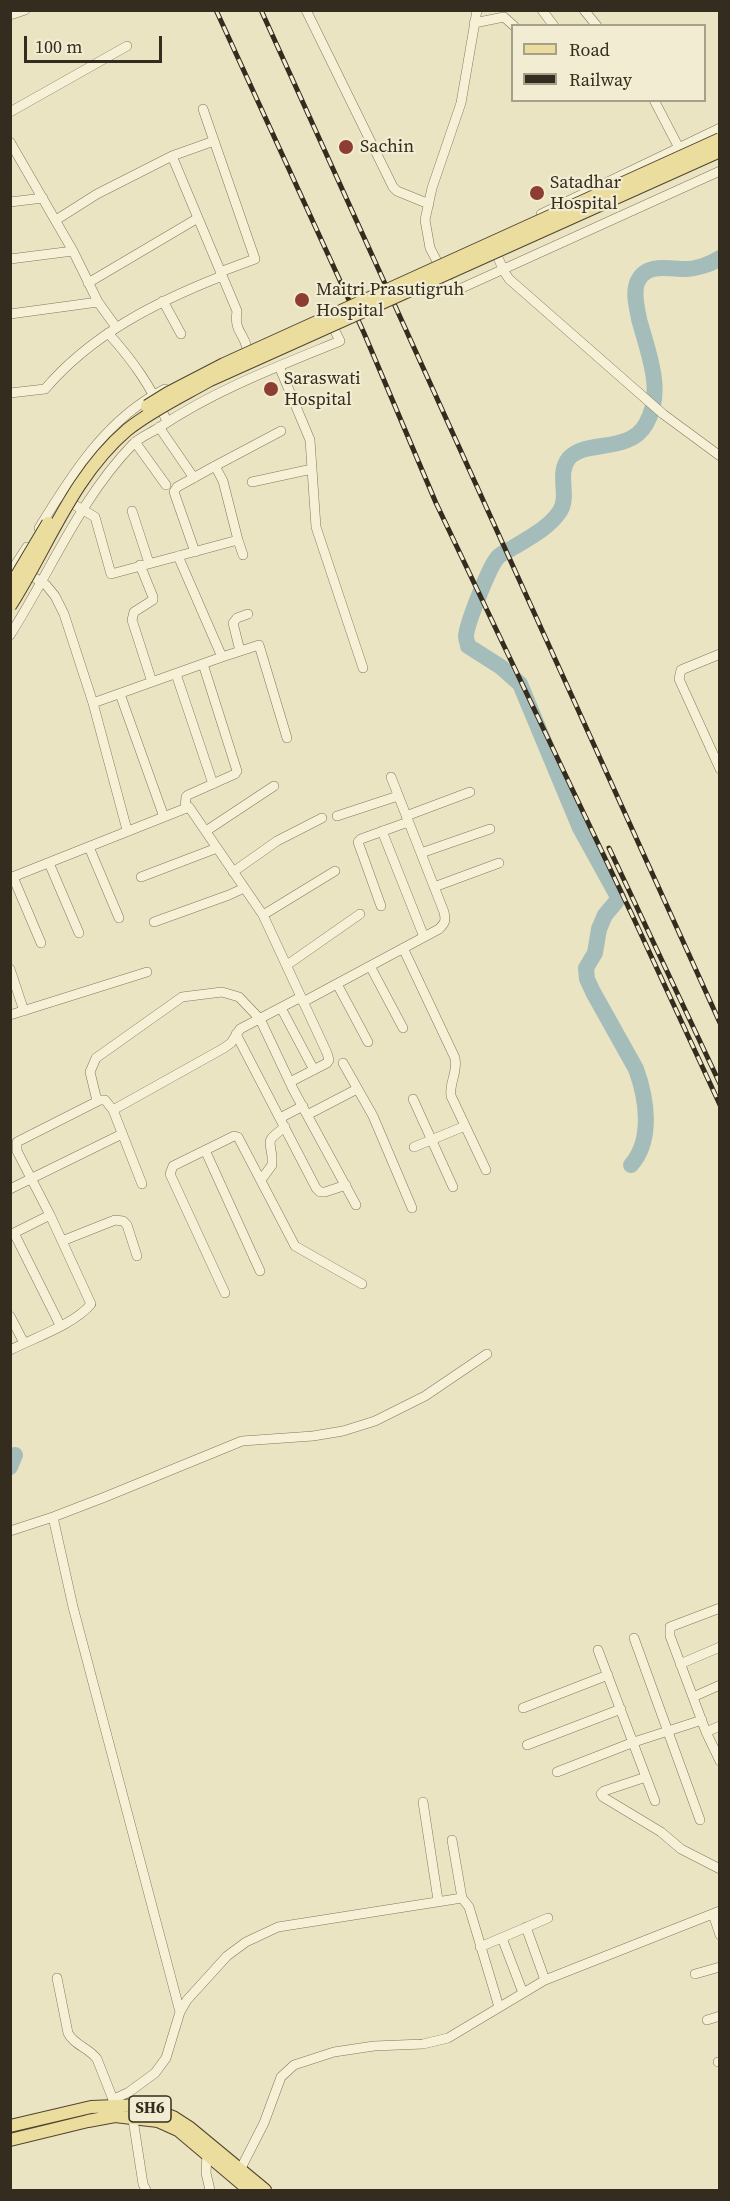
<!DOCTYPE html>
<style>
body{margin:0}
#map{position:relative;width:730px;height:2201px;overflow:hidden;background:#eae4c3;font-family:"Source Serif 4",serif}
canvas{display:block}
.frame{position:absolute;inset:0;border:12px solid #342c1e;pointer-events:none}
.legend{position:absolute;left:511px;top:24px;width:195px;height:78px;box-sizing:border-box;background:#f2edd2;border:2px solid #a6a08a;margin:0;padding:8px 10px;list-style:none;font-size:18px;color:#342c1e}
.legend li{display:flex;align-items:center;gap:12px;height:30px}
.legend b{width:30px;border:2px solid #a6a08a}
.scale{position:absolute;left:24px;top:36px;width:138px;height:27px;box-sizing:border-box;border:3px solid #342c1e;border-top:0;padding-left:8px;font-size:18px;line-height:21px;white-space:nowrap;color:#342c1e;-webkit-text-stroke:4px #f2edd2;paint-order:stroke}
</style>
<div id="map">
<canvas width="730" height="2201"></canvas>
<div class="frame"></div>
<ul class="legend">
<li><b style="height:8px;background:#eadd9e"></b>Road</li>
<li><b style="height:8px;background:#342c1e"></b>Railway</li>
</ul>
<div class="scale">100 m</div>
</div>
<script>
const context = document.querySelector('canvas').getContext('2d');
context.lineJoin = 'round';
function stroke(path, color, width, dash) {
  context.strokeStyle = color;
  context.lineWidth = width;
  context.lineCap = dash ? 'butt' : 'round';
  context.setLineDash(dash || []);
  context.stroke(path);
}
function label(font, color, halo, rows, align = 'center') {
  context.font = font + ' "Source Serif 4",serif';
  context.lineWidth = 4.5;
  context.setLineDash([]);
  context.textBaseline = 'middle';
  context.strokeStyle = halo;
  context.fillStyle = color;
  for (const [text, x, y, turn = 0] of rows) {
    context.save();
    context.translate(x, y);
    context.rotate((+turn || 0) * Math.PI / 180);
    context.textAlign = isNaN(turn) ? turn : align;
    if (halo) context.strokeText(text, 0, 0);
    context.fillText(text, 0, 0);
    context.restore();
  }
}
const river = new Path2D(`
 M 631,1165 C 653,1140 647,1099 636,1069 L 593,992 L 587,979 L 586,968 L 595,953 L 599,929 L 605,915 L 616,902 L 618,897 L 580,828 L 520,684 L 501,667 L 468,646 C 468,643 466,640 466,637 C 466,625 490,565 498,557 C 502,553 509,550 514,547 C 529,538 550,527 560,511 C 570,495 556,474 569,458 C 586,439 629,454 646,424 C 665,391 648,353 639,319 C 637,307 633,294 637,283 C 645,262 669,269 685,269 C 696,269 711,264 720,258
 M 10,1467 L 15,1455`);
const minor = new Path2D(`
 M 306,10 L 393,187 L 397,191 L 429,204
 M 477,10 L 461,103 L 432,188 L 425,220 L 430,248 L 453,292 L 720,171
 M 542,10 L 554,26
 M 584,10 L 597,26
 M 10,15 L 25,10
 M 474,23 L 504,17 L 514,26
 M 654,100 L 678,146
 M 203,109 L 255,259 L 220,272
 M 10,112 L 127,46
 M 10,142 L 73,251 L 98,302 L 116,327
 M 172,156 L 214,141
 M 10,202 L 43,198
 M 541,214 L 720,128
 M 56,220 L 97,194 L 172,156 L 237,311 C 234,332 243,331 247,348
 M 493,247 L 505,273 L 509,279 L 663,414 L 720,456
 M 10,259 L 73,251
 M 88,283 L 198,218
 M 163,301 L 181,334
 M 10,314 L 98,302
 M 108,333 C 135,363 150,386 167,421
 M 279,366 L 310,440 L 316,527 L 363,668
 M 10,393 L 45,389 C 92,334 156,302 222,276
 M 159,427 L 194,478
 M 135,442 L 166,485
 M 215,466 L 281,431
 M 252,482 L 312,469
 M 66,500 L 95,517 L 111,574 L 238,540 L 243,555
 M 132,511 L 149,563
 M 39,528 C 72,474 107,418 165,389
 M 195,552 L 174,492 L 177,487 L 215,466 L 223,481 L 238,540
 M 178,556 L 222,657 L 259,645 L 287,738
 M 140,565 L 153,597 L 153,600 L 134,612 L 132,620 L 152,682
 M 24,571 L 46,585 L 55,596 L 64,614 L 93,703 L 127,830
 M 10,573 L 27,547
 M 10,635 C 51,571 79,500 133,444 C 140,437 151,433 160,427 C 215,390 279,366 340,341 L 330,321
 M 240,651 L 233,623 L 237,618 L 248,614
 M 720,654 L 681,670 L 679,679 L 720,769
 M 176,674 L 213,784
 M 120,694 L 164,817
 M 93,703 L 222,657
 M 185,809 L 186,797 L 188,795 L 235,774 L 237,771 L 203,664
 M 337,816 L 398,796
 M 406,816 L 470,792
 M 206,831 L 274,786
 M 382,831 L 424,937
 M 89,847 L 119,918
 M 421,853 L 490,829
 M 49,863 L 79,933
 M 233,872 L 277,841 L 322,818
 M 13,877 L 41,943
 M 141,877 L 217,848
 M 10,878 L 189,807 L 263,915 L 327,1053 L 329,1060 L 327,1063 L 290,1082
 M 434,887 L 499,863
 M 381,906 L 358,842 L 361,839 L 408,822
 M 263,915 L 335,871
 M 154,922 L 229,895 L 244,888
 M 403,948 L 455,1058 C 458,1073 449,1082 451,1096 L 486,1170
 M 287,965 L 360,914
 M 370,966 L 403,1028
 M 10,969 L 24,1011
 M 337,984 L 368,1042
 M 303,1002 L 439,929 C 445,923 446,921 444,912 L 391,777
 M 281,1008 L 314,1070
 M 10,1015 L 147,972
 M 236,1034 L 316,1188 L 320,1192 L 325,1192 L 346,1185
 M 343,1063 L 373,1116 L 412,1208
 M 413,1099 L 453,1187
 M 97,1101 L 90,1072 L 96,1058 L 182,997 L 222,992 L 239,997 L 260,1019 L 293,1089 L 356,1205
 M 113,1110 L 224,1048 L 231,1043 L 240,1029 L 301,997
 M 309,1114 L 357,1089
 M 280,1118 L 303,1106
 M 414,1147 L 465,1126
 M 205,1150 L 260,1271
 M 261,1180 L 272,1165 C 274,1140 260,1145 285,1127
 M 10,1189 L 122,1134
 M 14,1233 L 60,1325
 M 10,1235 L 50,1215
 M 62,1241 L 115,1220 L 123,1221 L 127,1225 L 137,1256
 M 225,1293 L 170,1174 L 173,1166 L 234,1136 L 238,1137 L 295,1246 L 362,1284
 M 10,1316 L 24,1343
 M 10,1350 C 34,1338 75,1324 91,1304 L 50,1215 L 17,1151 L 17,1142 L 100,1100 L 105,1100 L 113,1110 L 142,1184
 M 53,1517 L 73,1607 L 180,2012
 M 10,1531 L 53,1517 L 105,1497 L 242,1441 L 313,1436 L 343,1431 L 375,1421 L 425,1396 L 487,1354
 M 720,1608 L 670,1627 L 670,1636 L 706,1732 L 720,1761
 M 634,1638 L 700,1820
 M 598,1650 L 655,1801
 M 680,1664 L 720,1647
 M 693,1697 L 720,1685
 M 523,1708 L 608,1675
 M 706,1732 L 720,1726
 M 527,1745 L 621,1709
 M 557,1772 L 634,1742 L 702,1720
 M 646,1777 L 604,1791 L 601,1794 L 603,1797 L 661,1832 L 681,1849 L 720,1869
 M 423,1802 L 438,1900
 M 462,1898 L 469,1907 L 499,2007
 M 713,1914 L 720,1935
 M 526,1927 L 545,1980
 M 502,1938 L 523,1993
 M 480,1947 L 548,1918
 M 695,1974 L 720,1967
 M 57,1978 L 68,2033 C 74,2045 89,2048 97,2059 L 114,2102
 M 707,2020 L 720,2016
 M 718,2062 L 720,2062
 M 114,2099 L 129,2092 L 155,2073 L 166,2058 L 180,2012 L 187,2000 L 227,1956 L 246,1942 L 278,1927 L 462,1898 L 452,1840
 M 132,2113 L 143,2184 L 146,2190
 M 207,2154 L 206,2173 L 210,2190
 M 238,2174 L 264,2123 L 281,2077 L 294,2065 L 334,2052 L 374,2046 L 423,2044 L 448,2038 L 545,1980 L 720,1911`);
const major = new Path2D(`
 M 10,2126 L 91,2107 L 141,2105 L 173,2117 L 190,2128 L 265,2190
 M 10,2140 L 88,2121 L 115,2116 L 158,2121 L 178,2130 L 249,2190`);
const rail = new Path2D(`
 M 216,10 L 364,333 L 436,503 L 634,919 L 720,1105
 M 261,10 L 720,1023
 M 609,848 L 720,1084`);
const majorBridge = new Path2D(`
 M 147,406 L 168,393 L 224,364 L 720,139
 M 10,587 L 48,523
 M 10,606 C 48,547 72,477 127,430 C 152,410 182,396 210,380 L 720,151`);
const markers = [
 [346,147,8,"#8d3d31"],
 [537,193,8,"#8d3d31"],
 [302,300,8,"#8d3d31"],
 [271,389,8,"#8d3d31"]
];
const shields = [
 [150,2109,42]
];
const shieldNames = [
 ["SH6",150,2109]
];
const poiNames = [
 ["Sachin",360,147],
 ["Satadhar",550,183],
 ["Hospital",550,204],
 ["Maitri Prasutigruh",316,290],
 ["Hospital",316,311],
 ["Saraswati",284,379],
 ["Hospital",284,400]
];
stroke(river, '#a5bdba', 16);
stroke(minor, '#83765c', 10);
stroke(major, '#514430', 14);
stroke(minor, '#f6f1d6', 9);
stroke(major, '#eadd9e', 12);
stroke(rail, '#342c1e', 5);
stroke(rail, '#f2edd2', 3, [9]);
stroke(majorBridge, '#514430', 14, []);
stroke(majorBridge, '#eadd9e', 12);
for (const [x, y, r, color] of markers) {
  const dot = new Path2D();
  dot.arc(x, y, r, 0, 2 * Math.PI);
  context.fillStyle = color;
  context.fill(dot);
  stroke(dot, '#f2edd2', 2);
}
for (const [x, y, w] of shields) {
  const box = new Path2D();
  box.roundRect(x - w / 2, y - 13, w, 26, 4.5);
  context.fillStyle = '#f2edd2';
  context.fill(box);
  stroke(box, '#342c1e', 1.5);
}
label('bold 16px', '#342c1e', null, shieldNames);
label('18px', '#342c1e', '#f2edd2', poiNames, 'left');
</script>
